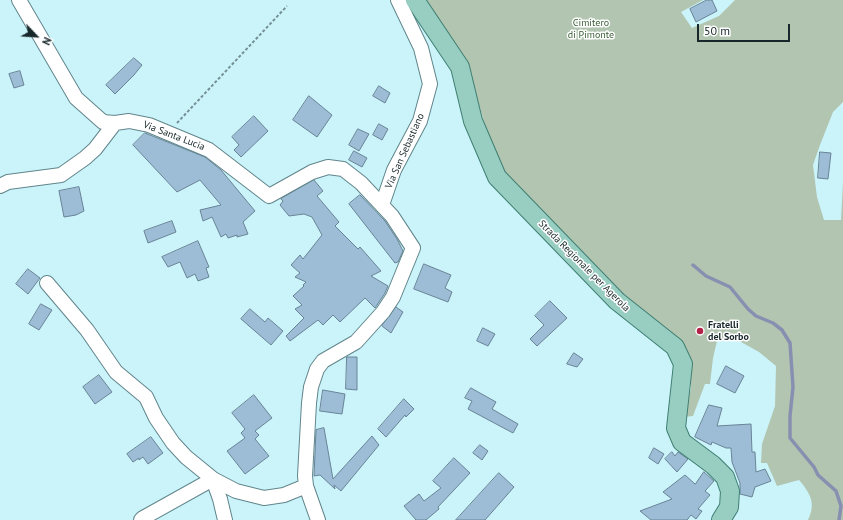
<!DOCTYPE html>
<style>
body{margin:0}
#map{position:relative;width:843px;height:520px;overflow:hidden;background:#cbf4fa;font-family:"PT Sans",sans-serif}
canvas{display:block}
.north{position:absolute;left:16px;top:16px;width:40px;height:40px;-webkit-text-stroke:3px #fff;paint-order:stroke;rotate:115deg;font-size:11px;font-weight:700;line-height:16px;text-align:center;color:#18272a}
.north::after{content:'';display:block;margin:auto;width:14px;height:18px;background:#18272a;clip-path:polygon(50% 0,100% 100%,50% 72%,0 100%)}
.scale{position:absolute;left:697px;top:24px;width:93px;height:18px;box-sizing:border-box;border:2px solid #18272a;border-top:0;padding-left:5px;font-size:12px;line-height:14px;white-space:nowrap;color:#18272a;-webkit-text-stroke:3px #fff;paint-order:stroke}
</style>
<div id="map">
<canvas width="843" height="520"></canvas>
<div class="north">N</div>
<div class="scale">50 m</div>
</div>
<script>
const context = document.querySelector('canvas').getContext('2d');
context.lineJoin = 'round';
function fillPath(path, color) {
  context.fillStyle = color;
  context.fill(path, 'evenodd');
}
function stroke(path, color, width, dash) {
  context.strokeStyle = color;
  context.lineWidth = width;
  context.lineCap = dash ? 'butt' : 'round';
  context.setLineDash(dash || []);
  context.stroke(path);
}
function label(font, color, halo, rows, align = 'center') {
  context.font = font + ' "PT Sans",sans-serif';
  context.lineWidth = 3;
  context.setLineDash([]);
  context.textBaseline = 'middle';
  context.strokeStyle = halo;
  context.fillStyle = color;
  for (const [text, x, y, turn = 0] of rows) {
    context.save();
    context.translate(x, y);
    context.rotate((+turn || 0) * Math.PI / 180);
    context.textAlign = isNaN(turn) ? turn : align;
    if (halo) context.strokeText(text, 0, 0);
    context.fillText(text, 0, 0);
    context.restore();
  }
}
const green = new Path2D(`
 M 421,0 L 703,0 L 681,12 L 692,28 L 719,16 L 735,0 L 843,0 L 843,102 L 833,112 L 820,145 L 813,165 L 817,197 L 824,220 L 841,220 L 843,182 L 843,520 L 808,520 C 816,504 811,494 799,480 L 777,486 L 767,463 L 761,463 L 762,444 L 775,406 L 776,366 L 759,352 L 734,338 L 717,341 L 713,358 L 710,384 L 705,384 L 693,416 L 684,417 L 691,388 L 689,367 L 622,299 L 508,176 L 494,154 L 468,70 Z`);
const stream = new Path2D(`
 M 693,265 L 706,276 L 730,287 L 748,309 L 756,316 L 773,323 L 782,330 L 790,343 L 793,387 L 790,416 L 790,438 L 814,467 L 818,475 L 836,491 L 841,506 L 839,520`);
const building = new Path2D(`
 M 707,0 L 712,0 L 717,11 L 696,22 L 690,9 Z
 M 134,58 L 142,65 L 134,75 L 115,94 L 106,85 Z
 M 20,71 L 24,85 L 14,88 L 9,74 Z
 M 379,86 L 390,93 L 385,103 L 373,96 Z
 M 309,96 L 332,115 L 317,137 L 293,120 Z
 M 254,116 L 268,131 L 241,157 L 234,150 L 239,145 L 232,137 Z
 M 379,124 L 388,129 L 382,140 L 373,135 Z
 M 358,129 L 369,134 L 359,151 L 349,145 Z
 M 145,133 L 205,157 L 221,170 L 255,211 L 243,222 L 248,234 L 237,237 L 237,235 L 228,238 L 226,234 L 221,237 L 212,217 L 203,221 L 200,210 L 221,205 L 200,180 L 177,192 L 133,145 Z
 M 354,151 L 367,158 L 362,167 L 349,160 Z
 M 820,152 L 831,153 L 828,179 L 818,178 Z
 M 314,180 L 323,191 L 317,196 L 339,222 L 335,226 L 358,249 L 360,247 L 381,271 L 371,276 L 388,286 L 385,293 L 375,308 L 365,298 L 340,322 L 333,315 L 323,325 L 318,320 L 290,341 L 286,336 L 304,318 L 295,309 L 302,305 L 293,296 L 304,286 L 303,285 L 306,282 L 295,277 L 300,273 L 291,265 L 300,255 L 303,259 L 322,235 L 312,217 L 304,214 L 289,216 L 280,205 L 283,201 L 281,199 Z
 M 79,187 L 84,211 L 76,215 L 64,217 L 59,191 Z
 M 360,195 L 385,221 L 397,239 L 403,251 L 398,262 L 395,263 L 349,204 Z
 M 172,221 L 176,232 L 148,243 L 144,231 Z
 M 198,241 L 209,267 L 206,268 L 209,277 L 198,281 L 195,274 L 187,278 L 180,262 L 168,267 L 162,257 Z
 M 424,264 L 451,275 L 445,288 L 452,292 L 448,302 L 414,289 Z
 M 28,269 L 40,278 L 28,294 L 16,284 Z
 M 550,301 L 567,318 L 537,346 L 530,339 L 544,325 L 535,316 Z
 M 41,304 L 52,310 L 39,330 L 29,324 Z
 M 396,307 L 403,312 L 391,333 L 382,326 Z
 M 250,309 L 265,322 L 268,318 L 283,331 L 271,345 L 241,319 Z
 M 483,328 L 495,334 L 488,346 L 477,341 Z
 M 574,353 L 583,359 L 577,367 L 567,364 Z
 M 347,357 L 357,357 L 357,390 L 346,389 Z
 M 726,366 L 744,376 L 735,393 L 717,384 Z
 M 99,375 L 112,392 L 95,404 L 83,387 Z
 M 471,388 L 496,402 L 492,409 L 518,424 L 513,433 L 468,409 L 472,401 L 465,398 Z
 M 323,390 L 345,394 L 342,414 L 320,411 Z
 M 254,395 L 272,418 L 255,431 L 259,435 L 255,439 L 269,456 L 245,474 L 227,451 L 245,438 L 241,433 L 245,429 L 232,413 Z
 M 404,399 L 414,409 L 406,417 L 405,415 L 386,437 L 378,429 Z
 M 709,405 L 722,408 L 717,426 L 751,424 L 752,452 L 755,452 L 756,472 L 765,469 L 771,481 L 755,487 L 752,497 L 740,494 L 740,483 L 732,462 L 731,448 L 726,448 L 712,442 L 711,445 L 695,437 Z
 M 324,428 L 333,479 L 372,436 L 379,445 L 341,491 L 334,485 L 335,489 L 320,475 L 314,476 L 316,430 Z
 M 151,437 L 163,453 L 148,464 L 143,457 L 139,460 L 139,458 L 133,462 L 127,454 Z
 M 480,445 L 488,451 L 482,460 L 473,453 Z
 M 654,448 L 664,454 L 658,464 L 649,458 Z
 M 672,452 L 675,456 L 678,452 L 688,459 L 677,472 L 665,459 Z
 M 454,458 L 470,473 L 438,507 L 439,509 L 426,520 L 416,520 L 404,506 L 419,494 L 424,501 L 441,488 L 433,481 Z
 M 704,472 L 714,481 L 705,491 L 710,495 L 698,509 L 702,511 L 696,519 L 691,515 L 687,520 L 651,520 L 640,511 L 672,499 L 663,492 L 685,475 L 695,484 Z
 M 499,473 L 514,487 L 485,520 L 456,520 Z`);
const path = new Path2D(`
 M 177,123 L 287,6`);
const minor = new Path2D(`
 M 19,0 L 76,98 L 103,122 L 115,123 L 129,121 L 149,125 L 209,150 L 269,196 L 312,172 L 328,167 L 343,169 L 361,183 L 392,216 L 413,248 L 393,297 L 383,312 L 356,342 L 323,361 L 317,369 L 311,387 L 309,403 L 305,476 L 306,486 L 318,520
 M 0,186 L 8,182 L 61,175 L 85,158 L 95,149 L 115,123
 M 382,205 L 394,170 L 420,121 L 430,84 L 421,48 L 398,0
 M 47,283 L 87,330 L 116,372 L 146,397 L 156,418 L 173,443 L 186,457 L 213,479 L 236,491 L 264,498 L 284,495 L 306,486
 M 213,479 L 220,499 L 225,520
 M 141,520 L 143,518 L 213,479`);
const major = new Path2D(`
 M 415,0 L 460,67 L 473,121 L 497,177 L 617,301 L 675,347 L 683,364 L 676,428 L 682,442 L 713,465 L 725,477 L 730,491 L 729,507 L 721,520`);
const markers = [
 [700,331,4,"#b32148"]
];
const parkNames = [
 ["Cimitero",591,23],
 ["di Pimonte",591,35]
];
const streetNames = [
 ["Via Santa Lucia",174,136,21],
 ["Via San Sebastiano",405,151,-66],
 ["Strada Regionale per Agerola",584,266,45]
];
const poiNames = [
 ["Fratelli",708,325],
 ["del Sorbo",708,337]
];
fillPath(green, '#b2c5b0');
stroke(stream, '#8890b1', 3.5);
fillPath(building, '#9cbdd5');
stroke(building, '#698396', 1);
stroke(minor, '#60858b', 16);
stroke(major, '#3e7f72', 20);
stroke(path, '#749095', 2, [3, 2]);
stroke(minor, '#fff', 14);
stroke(major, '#98cec1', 18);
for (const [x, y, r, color] of markers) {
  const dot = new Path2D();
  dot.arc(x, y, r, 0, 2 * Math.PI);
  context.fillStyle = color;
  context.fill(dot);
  stroke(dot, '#fff', 1.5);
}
label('10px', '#365c33', '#fff', parkNames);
label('10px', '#18272a', '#fff', streetNames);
label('bold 10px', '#18272a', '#fff', poiNames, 'left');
</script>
